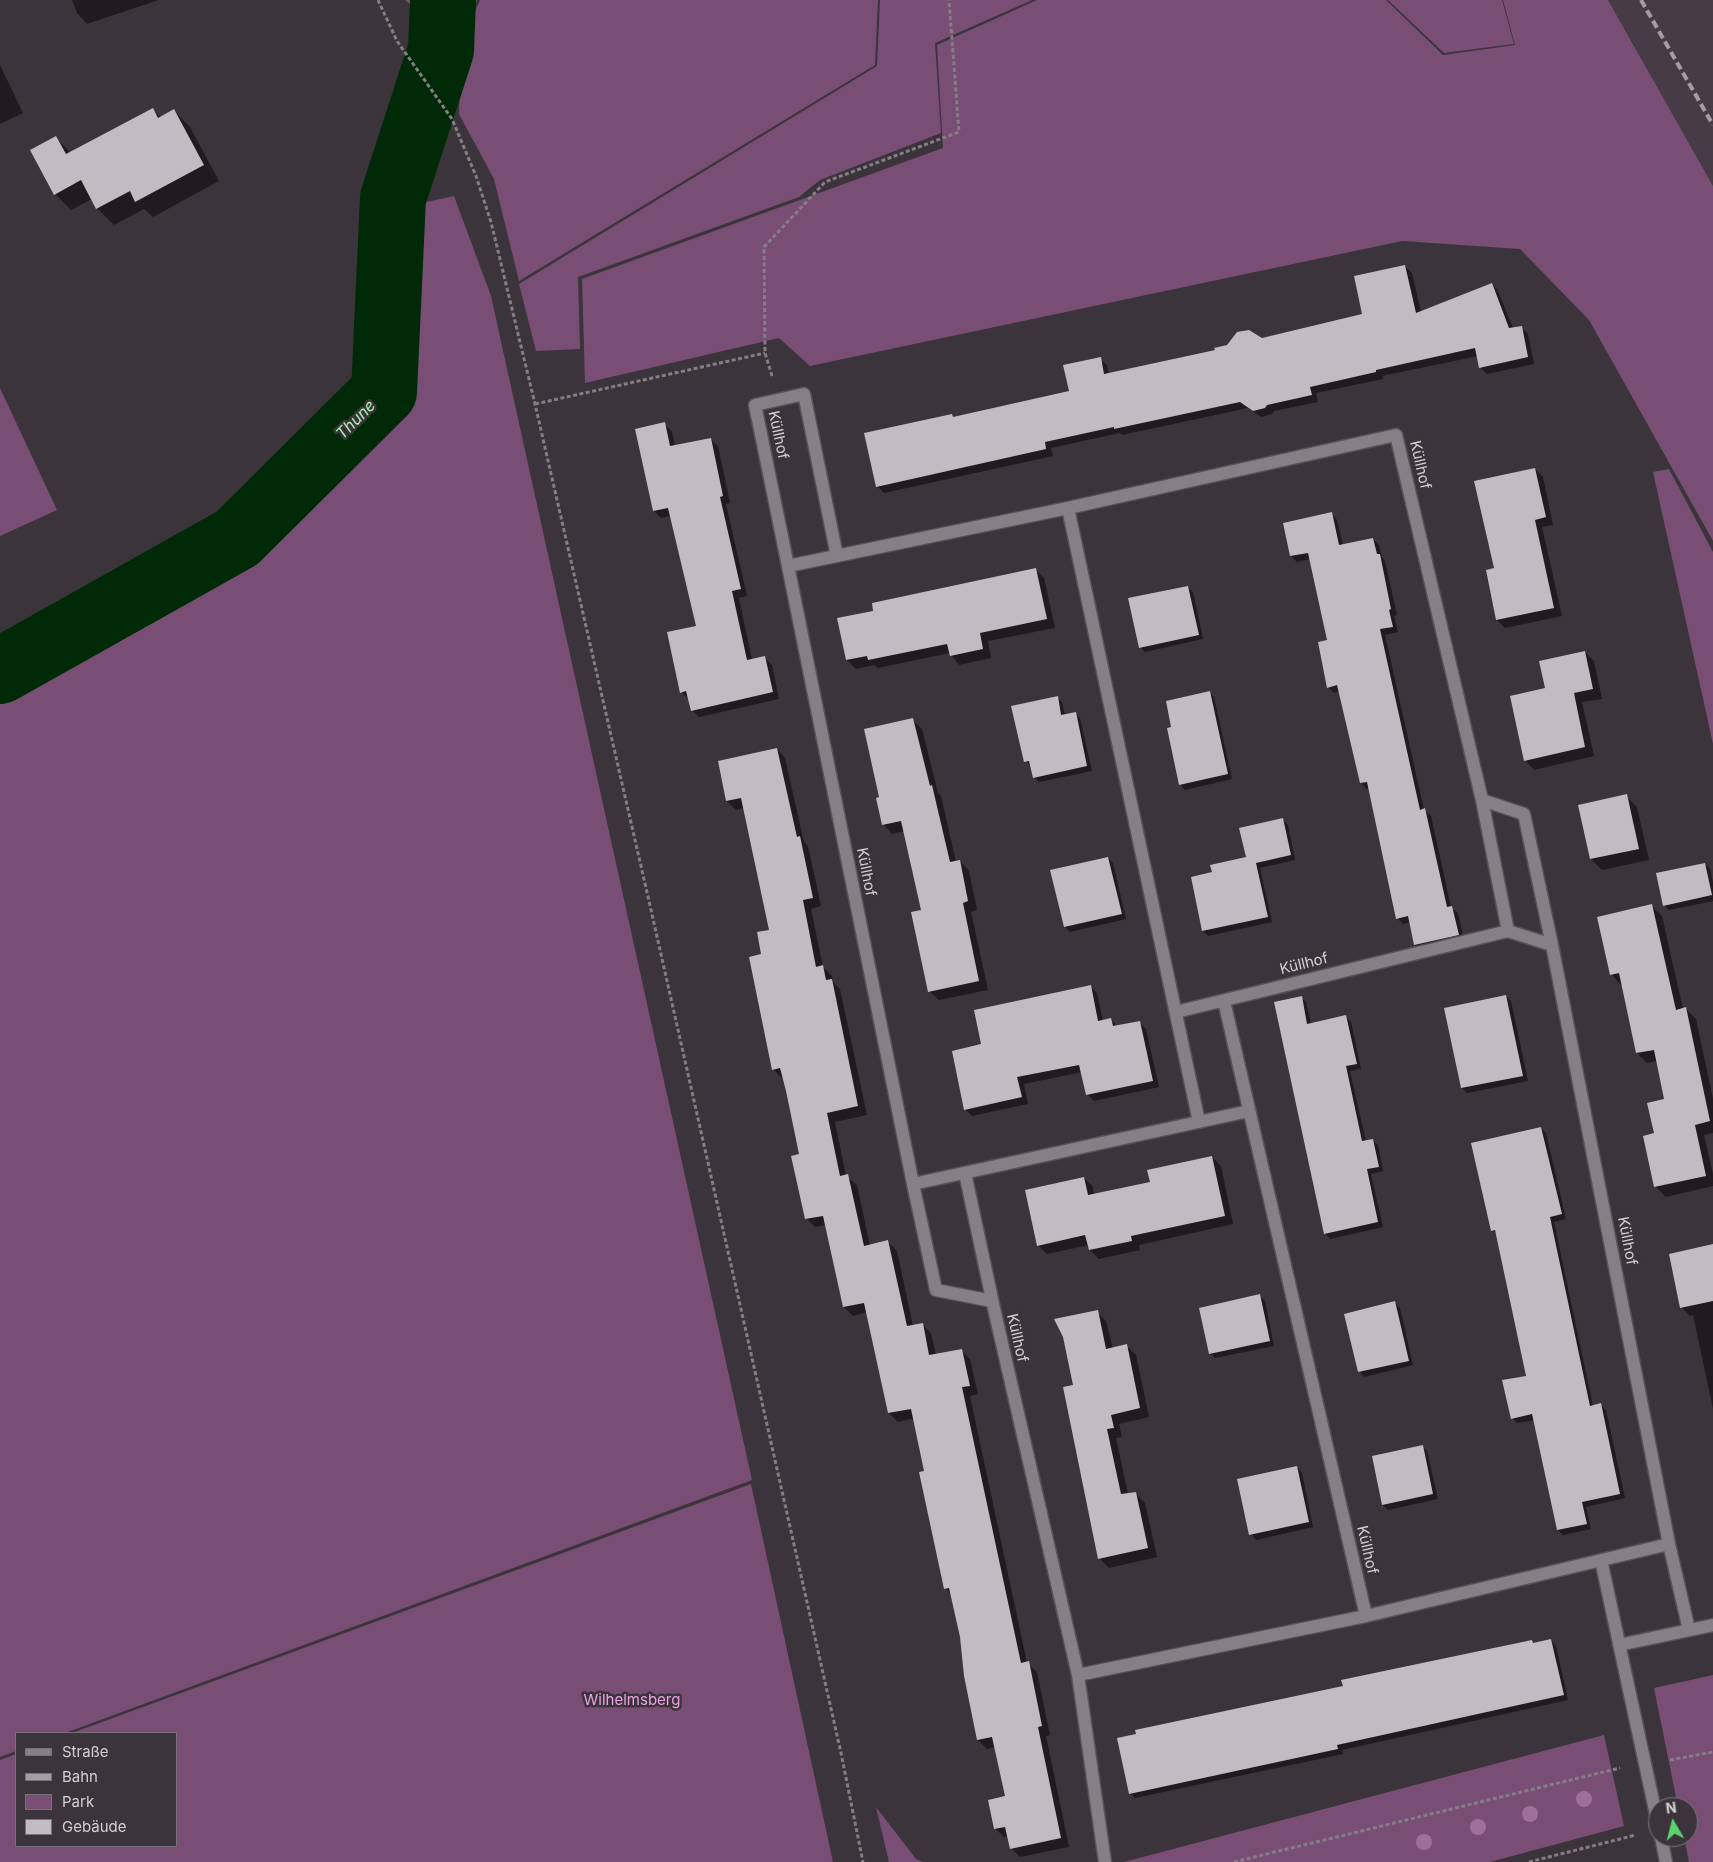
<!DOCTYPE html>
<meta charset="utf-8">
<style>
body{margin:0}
#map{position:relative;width:1713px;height:1862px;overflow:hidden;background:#3b343a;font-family:Inter,sans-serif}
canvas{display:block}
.legend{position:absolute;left:15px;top:1732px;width:162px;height:115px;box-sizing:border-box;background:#3b343a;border:1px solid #787277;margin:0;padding:6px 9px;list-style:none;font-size:15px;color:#d4d0d3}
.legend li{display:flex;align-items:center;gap:10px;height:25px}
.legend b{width:25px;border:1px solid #787277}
.north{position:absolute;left:1648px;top:1797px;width:50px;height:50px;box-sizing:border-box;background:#3b343a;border:1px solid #787277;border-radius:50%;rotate:352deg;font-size:14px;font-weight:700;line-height:20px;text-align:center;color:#d4d0d3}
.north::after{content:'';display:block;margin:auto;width:18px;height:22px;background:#5ad56e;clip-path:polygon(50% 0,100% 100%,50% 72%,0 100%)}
</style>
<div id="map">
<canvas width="1713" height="1862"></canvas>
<ul class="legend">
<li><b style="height:6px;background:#877f86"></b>Straße</li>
<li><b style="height:6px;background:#a39ea2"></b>Bahn</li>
<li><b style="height:14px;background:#794e75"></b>Park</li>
<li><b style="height:14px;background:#c3bbc2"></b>Gebäude</li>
</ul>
<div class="north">N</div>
</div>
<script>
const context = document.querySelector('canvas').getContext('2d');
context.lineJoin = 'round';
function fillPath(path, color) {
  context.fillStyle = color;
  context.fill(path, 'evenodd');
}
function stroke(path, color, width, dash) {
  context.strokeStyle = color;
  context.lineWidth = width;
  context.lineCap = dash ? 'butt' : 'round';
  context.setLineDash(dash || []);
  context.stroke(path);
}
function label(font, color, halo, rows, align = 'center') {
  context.font = font + ' Inter,sans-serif';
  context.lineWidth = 5;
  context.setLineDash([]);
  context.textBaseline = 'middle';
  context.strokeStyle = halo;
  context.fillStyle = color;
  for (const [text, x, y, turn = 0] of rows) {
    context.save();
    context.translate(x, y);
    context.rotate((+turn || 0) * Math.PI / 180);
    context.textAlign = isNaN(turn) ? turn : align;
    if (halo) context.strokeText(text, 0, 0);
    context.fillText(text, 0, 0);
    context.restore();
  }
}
const built = new Path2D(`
 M 1608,0 L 1713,0 L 1713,186 L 1623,26 Z`);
const green = new Path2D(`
 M 405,0 L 477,0 L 458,44 Z
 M 480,0 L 878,0 L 875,65 L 519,281 L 494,179 L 459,114 L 461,43 Z
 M 880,0 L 1032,0 L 935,43 L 941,133 L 820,180 L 799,197 L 578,277 L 580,349 L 536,351 L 519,284 L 877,66 Z
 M 1037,0 L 1386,0 L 1443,55 L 1515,45 L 1503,0 L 1608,0 L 1713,186 L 1713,541 L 1589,320 L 1520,249 L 1402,241 L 810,366 L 779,338 L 585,383 L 582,279 L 943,148 L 937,45 Z
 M 1388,0 L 1502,0 L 1514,44 L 1444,53 Z
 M 454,196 L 491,296 L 752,1480 L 65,1733 L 16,1733 L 16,1751 L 0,1757 L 0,695 L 247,559 L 400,406 L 413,205 Z
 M 0,388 L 57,510 L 0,536 Z
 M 1669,469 L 1713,552 L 1713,744 L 1653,472 Z
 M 751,1484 L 833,1862 L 0,1862 L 0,1760 L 16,1754 L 16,1846 L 176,1846 L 176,1733 L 72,1733 Z
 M 1713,1675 L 1713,1862 L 1689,1862 L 1684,1837 L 1688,1837 L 1688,1807 L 1678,1807 L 1654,1688 Z
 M 1604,1735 L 1624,1826 L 1490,1862 L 1124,1862 Z
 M 876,1807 L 916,1859 L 923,1862 L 889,1862 Z`);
const shadow = new Path2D(`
 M 72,0 L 159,0 L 87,24 L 77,13 Z
 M 0,65 L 23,113 L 0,124 Z
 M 152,109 L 161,118 L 174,111 L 190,127 L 219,181 L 153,217 L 144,209 L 114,225 L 97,208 L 92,199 L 71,210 L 55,194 L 56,138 L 71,153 Z
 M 1405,266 L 1412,273 L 1421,312 L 1492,284 L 1498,291 L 1513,328 L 1521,327 L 1528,334 L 1534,364 L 1487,374 L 1480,367 L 1478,356 L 1382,376 L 1383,379 L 1316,393 L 1318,402 L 1274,411 L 1272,414 L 1261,417 L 1248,408 L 1122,435 L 1120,433 L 1051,448 L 1053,456 L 884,493 L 877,486 L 954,418 L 1070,392 L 1100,359 L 1107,365 L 1109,374 L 1364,315 Z
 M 664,424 L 672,431 L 675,447 L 710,439 L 718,446 L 730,503 L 726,504 L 747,596 L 739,598 L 752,660 L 765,658 L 772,665 L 779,699 L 699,717 L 692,710 L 689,699 L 681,692 L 698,627 L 671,516 L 661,518 L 654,511 Z
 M 1535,469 L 1543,477 L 1553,525 L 1542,527 L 1562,616 L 1505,628 L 1497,620 L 1495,569 Z
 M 1332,514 L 1337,520 L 1343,545 L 1373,539 L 1379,545 L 1382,557 L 1385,561 L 1397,615 L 1394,616 L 1398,632 L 1385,635 L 1424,810 L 1431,816 L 1451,907 L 1458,913 L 1464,940 L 1421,951 L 1415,945 L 1410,922 L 1403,924 L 1397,918 L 1370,788 L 1367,789 L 1361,783 L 1340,691 L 1334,693 L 1328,687 L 1328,641 L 1310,559 L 1297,562 L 1291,556 Z
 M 1035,569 L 1044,578 L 1055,628 L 988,641 L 991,658 L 959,665 L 950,653 L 878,668 L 874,665 L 856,669 L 847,660 L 838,619 L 875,611 Z
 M 1188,587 L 1193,592 L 1203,639 L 1145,652 L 1140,647 Z
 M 1585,652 L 1594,661 L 1602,699 L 1582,702 L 1594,756 L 1534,770 L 1525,760 L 1546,689 Z
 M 1209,692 L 1214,697 L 1232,779 L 1185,790 L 1180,784 L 1173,728 Z
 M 1057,697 L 1062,702 L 1065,715 L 1075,713 L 1080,718 L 1092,771 L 1039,782 L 1034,777 L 1032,766 L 1025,761 Z
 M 913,720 L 922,729 L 938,793 L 941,796 L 956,862 L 960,861 L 969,871 L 977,910 L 971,912 L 988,990 L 939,1000 L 929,991 L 922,911 L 905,831 L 892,834 L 883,824 L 880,798 Z
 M 777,749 L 785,758 L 804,842 L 808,846 L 821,906 L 811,909 L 823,967 L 832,976 L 833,982 L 840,989 L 867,1115 L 835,1122 L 846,1176 L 857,1185 L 870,1246 L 888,1242 L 897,1251 L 913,1326 L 922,1324 L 931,1333 L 936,1355 L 961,1350 L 970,1359 L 978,1394 L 970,1396 L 1027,1663 L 1037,1672 L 1050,1735 L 1046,1736 L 1069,1847 L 1020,1857 L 1011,1848 L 1008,1836 L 1004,1837 L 995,1828 L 1006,1797 L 995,1747 L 987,1749 L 978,1740 L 965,1675 L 961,1637 L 952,1595 L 945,1588 L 926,1472 L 915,1418 L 898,1422 L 889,1413 L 867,1312 L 853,1316 L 844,1307 L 826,1225 L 815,1227 L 806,1218 L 801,1155 L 784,1078 L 782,1078 L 773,1069 L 763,955 L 771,931 L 744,808 L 736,810 L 727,801 Z
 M 1626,796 L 1637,807 L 1649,860 L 1602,870 L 1591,859 L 1580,806 Z
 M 1283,820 L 1288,825 L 1295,860 L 1260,868 L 1272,922 L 1208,936 L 1203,931 L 1192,878 L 1213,873 L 1247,858 Z
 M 1108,858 L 1113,863 L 1126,919 L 1070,932 L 1065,927 Z
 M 1705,864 L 1710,869 L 1713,883 L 1713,901 L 1669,910 L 1664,905 Z
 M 1652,906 L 1662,916 L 1683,1009 L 1686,1009 L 1696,1019 L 1713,1099 L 1713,1133 L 1704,1135 L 1713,1174 L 1713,1186 L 1666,1197 L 1655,1186 L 1655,1134 L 1666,1100 L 1657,1061 L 1647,1063 L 1637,1053 L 1623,984 L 1621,985 L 1611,974 Z
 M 1090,986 L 1097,993 L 1103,1021 L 1111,1020 L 1118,1027 L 1139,1022 L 1146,1029 L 1159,1087 L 1094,1101 L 1087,1094 L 1082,1072 L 1024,1084 L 1028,1104 L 972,1116 L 965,1109 L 983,1045 Z
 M 1506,996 L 1511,1001 L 1528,1081 L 1467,1093 L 1462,1088 Z
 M 1301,997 L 1306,1002 L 1311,1024 L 1346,1017 L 1351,1022 L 1361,1069 L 1350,1071 L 1366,1142 L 1372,1140 L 1378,1145 L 1383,1171 L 1371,1174 L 1383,1227 L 1330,1239 L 1325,1233 Z
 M 1541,1128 L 1546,1133 L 1566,1219 L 1554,1222 L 1593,1406 L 1601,1405 L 1606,1410 L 1625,1498 L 1586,1507 L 1591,1529 L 1563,1535 L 1558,1530 L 1535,1420 L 1517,1423 L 1512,1418 L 1528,1378 L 1497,1234 L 1492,1230 Z
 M 1212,1157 L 1221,1166 L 1233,1224 L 1139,1245 L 1140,1250 L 1099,1259 L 1090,1250 L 1089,1245 L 1047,1254 L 1038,1245 L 1084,1178 L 1093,1187 L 1094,1195 L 1151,1183 Z
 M 1713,1246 L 1713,1409 L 1693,1315 L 1690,1316 L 1681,1307 Z
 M 1260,1296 L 1265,1301 L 1274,1346 L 1215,1358 L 1210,1353 Z
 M 1395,1303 L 1400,1308 L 1413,1365 L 1364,1377 L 1359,1371 Z
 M 1097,1312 L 1106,1321 L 1113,1349 L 1126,1345 L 1136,1355 L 1149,1417 L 1119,1424 L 1122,1437 L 1116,1438 L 1128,1494 L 1135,1493 L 1145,1503 L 1157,1557 L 1109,1568 L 1099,1558 L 1074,1386 Z
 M 1422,1446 L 1427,1451 L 1438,1499 L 1388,1510 L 1383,1505 Z
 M 1297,1467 L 1302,1473 L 1313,1527 L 1256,1540 L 1251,1534 Z
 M 1551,1640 L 1556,1646 L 1568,1700 L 1342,1750 L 1343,1754 L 1135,1798 L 1130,1793 L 1344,1687 L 1531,1641 L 1534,1644 Z`);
const river = new Path2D(`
 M 0,671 L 237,538 L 384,392 L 393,198 L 441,50 L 443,0`);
const building = new Path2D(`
 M 153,108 L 158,118 L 174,109 L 204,165 L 135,202 L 130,191 L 96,209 L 81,180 L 54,195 L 30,150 L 56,136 L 66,154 Z
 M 1405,265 L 1416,313 L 1492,283 L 1509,328 L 1522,326 L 1528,357 L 1479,368 L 1475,348 L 1376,370 L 1376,372 L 1310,387 L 1312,395 L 1267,405 L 1265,408 L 1253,411 L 1240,402 L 1114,429 L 1114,427 L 1045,442 L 1046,449 L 876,487 L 864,433 L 952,414 L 953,417 L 1069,391 L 1063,365 L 1101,357 L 1104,374 L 1215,350 L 1214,348 L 1227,345 L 1237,332 L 1249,330 L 1262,338 L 1362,314 L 1354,276 Z
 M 665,422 L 670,446 L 711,438 L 723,496 L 720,497 L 741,589 L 732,591 L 747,660 L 765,656 L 773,692 L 691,711 L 686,691 L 680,693 L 667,632 L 696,626 L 668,508 L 653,511 L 635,429 Z
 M 1535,468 L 1546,517 L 1535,520 L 1554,608 L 1496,620 L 1486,570 L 1494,568 L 1474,481 Z
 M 1332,512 L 1339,545 L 1373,538 L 1377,554 L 1380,554 L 1391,609 L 1389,610 L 1393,627 L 1380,629 L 1420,810 L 1425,808 L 1447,907 L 1452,906 L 1459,935 L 1414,945 L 1408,916 L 1396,919 L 1367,782 L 1360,783 L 1337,685 L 1327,688 L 1318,642 L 1327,640 L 1308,553 L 1290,556 L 1283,523 Z
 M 1036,568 L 1047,619 L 980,633 L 983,649 L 950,656 L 947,644 L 868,660 L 867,656 L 846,660 L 837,618 L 873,611 L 872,603 Z
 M 1188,586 L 1199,635 L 1139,648 L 1128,598 Z
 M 1585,651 L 1593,689 L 1574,693 L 1585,747 L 1524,761 L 1510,696 L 1545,688 L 1539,661 Z
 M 1210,691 L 1228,774 L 1179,785 L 1167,728 L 1171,727 L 1166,701 Z
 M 1058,696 L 1061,715 L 1076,712 L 1087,766 L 1033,778 L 1029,761 L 1024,762 L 1011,706 Z
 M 913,718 L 930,786 L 932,785 L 950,862 L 960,860 L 968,901 L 963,903 L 979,981 L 928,992 L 911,912 L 921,910 L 901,821 L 882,825 L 876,798 L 879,797 L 864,729 Z
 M 777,748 L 797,837 L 800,836 L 813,898 L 803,900 L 816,967 L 823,965 L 826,980 L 832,979 L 858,1106 L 827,1113 L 840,1176 L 848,1174 L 864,1246 L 888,1240 L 907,1326 L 923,1323 L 929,1355 L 962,1349 L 970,1386 L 962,1387 L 1021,1663 L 1029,1661 L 1042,1726 L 1038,1727 L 1061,1838 L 1010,1849 L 1005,1827 L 994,1829 L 988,1800 L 1005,1796 L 992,1737 L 977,1740 L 964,1676 L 960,1637 L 949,1588 L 944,1589 L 919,1472 L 924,1471 L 911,1409 L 888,1413 L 864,1303 L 843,1307 L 823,1216 L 805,1219 L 791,1156 L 799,1154 L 786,1091 L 780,1068 L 772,1070 L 749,957 L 761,954 L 757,932 L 769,930 L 741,798 L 726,801 L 718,761 Z
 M 1627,794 L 1639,849 L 1590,859 L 1578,805 Z
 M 1283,818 L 1291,855 L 1256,863 L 1268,917 L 1202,931 L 1191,877 L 1212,872 L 1210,865 L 1246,857 L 1239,828 Z
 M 1108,857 L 1122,914 L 1064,927 L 1050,870 Z
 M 1705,863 L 1712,895 L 1663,906 L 1656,873 Z
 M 1652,904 L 1676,1010 L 1686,1007 L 1710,1121 L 1695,1125 L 1706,1176 L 1654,1187 L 1643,1136 L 1654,1133 L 1647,1103 L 1664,1099 L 1654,1050 L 1636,1053 L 1619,973 L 1610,975 L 1597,917 Z
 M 1091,985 L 1098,1021 L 1111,1018 L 1113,1026 L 1140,1021 L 1153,1081 L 1086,1095 L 1079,1065 L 1017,1077 L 1022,1097 L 964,1110 L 952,1051 L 981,1044 L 974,1010 Z
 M 1506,995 L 1523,1076 L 1461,1088 L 1444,1008 Z
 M 1302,996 L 1307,1024 L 1346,1015 L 1357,1064 L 1346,1066 L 1362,1141 L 1373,1139 L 1379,1167 L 1367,1169 L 1378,1222 L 1324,1234 L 1274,1002 Z
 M 1541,1127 L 1562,1214 L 1550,1217 L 1590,1406 L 1601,1403 L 1620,1494 L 1582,1502 L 1587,1524 L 1557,1530 L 1532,1414 L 1511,1419 L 1502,1380 L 1526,1376 L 1495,1230 L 1491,1231 L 1471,1143 Z
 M 1212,1156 L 1225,1216 L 1131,1236 L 1132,1241 L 1089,1250 L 1085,1235 L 1037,1246 L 1025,1190 L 1084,1177 L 1088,1195 L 1150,1182 L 1147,1170 Z
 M 1713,1244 L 1713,1301 L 1680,1308 L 1669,1254 Z
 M 1260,1294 L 1270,1341 L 1209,1354 L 1199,1308 Z
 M 1395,1301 L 1409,1361 L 1358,1372 L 1344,1314 Z
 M 1098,1310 L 1106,1349 L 1127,1344 L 1140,1408 L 1111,1415 L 1114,1428 L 1107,1429 L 1121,1494 L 1136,1492 L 1148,1548 L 1098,1559 L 1063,1387 L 1073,1385 L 1063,1337 L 1054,1319 Z
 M 1423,1445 L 1433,1494 L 1382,1505 L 1372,1456 Z
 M 1297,1466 L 1309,1522 L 1249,1535 L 1237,1479 Z
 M 1551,1639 L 1564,1695 L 1337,1745 L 1338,1749 L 1129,1794 L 1117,1738 L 1136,1734 L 1135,1730 L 1343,1686 L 1341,1680 L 1532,1640 L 1533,1643 Z`);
const path = new Path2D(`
 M 378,0 L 397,41 L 452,119 L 476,176 L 491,222 L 535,404 L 649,901 L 841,1753 L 863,1862
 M 772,376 L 765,353 L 764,247 L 825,182 L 959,132 L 949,0
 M 535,404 L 765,353
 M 1670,1760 L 1713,1752
 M 1234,1862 L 1620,1768
 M 1529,1862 L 1636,1835`);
const street = new Path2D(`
 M 1068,508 L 1199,1122
 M 788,566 L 755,405 L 804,394 L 837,556
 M 1482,800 L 1524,814 L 1552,945 L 1669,1544 L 1689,1630
 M 1224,1001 L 1366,1616
 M 1176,1012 L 1508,931 L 1552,945
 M 965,1173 L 995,1313 L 1078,1675 L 1105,1862
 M 913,1184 L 1249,1111
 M 992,1301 L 936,1290 L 913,1184 L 788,566 L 1068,508 L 1396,435 L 1482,800 L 1508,931
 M 1601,1560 L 1658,1824
 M 1619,1645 L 1713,1625
 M 1078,1675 L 1366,1616 L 1669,1544
 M 1661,1837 L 1666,1862`);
const rail = new Path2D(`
 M 1641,0 L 1713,125`);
const trees = [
 [1584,1799],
 [1530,1814],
 [1478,1827],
 [1424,1842]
];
const streetNames = [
 ["Küllhof",778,435,78],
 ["Küllhof",1420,465,77],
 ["Küllhof",866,872,79],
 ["Küllhof",1304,964,-14],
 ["Küllhof",1627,1241,79],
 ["Küllhof",1017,1338,77],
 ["Küllhof",1367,1550,77]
];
const parkNames = [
 ["Wilhelmsberg",632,1700]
];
const waterNames = [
 ["Thune",356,420,-45]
];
fillPath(built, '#473b46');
fillPath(green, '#794e75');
fillPath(shadow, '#0007');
stroke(river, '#002907', 66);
fillPath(building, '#c3bbc2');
stroke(street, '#575256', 15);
stroke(path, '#847f83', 3, [4, 2.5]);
stroke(street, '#877f86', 12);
stroke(rail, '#a39ea2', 4, [8, 4]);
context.fillStyle = '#9d7099';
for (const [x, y] of trees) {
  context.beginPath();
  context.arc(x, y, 8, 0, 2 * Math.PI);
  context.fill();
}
label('15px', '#d4d0d3', '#3b343a', streetNames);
label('15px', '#eea2e6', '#3b343a', parkNames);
label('italic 16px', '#a5f4ac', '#3b343a', waterNames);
</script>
